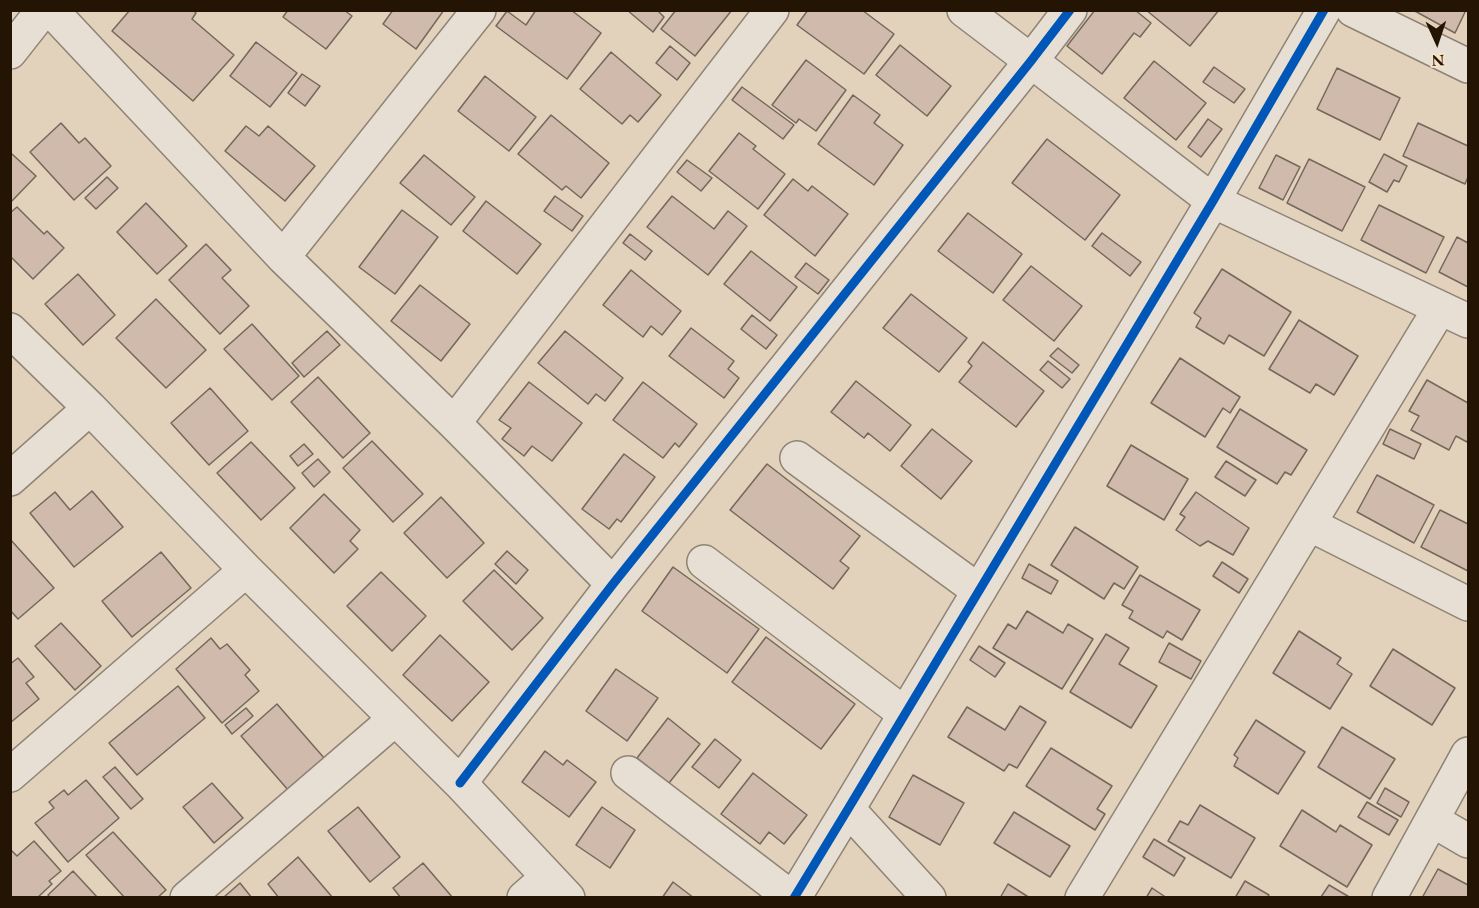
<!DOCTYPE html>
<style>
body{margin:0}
#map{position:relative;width:1479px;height:908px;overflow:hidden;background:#e2d1bb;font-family:"EB Garamond",serif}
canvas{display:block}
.frame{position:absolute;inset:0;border:12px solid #231403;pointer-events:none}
.north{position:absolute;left:1407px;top:12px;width:60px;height:60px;-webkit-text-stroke:4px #f7e3c8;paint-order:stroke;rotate:177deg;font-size:16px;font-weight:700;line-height:24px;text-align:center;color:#231403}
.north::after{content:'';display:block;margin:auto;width:21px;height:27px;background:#231403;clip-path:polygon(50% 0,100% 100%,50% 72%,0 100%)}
</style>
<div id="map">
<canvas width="1479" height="908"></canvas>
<div class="frame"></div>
<div class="north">N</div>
</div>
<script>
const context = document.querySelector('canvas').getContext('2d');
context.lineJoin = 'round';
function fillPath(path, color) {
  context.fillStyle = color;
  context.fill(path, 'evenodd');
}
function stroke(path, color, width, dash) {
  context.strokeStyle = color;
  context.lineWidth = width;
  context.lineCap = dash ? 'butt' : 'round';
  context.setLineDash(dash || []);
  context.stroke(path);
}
const building = new Path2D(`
 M 130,10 L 193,10 L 196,13 L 192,19 L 234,55 L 193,101 L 112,31 Z
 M 288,10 L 344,10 L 352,16 L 326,49 L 283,17 Z
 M 393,10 L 444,10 L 416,49 L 383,24 Z
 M 536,10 L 571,10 L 601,33 L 567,79 L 496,26 L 507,11 L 526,25 Z
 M 627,10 L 657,10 L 664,17 L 653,32 Z
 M 676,10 L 732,10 L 695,56 L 661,29 Z
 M 808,10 L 862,10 L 894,34 L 864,74 L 797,25 Z
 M 1095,10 L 1135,10 L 1151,23 L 1140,37 L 1134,33 L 1102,74 L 1067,46 Z
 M 1146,10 L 1219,10 L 1190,46 Z
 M 1413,10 L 1466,10 L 1455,33 Z
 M 256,42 L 297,73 L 270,107 L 230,76 Z
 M 900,45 L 951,86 L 927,116 L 876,75 Z
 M 670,46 L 690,63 L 677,80 L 656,63 Z
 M 611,52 L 661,95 L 638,122 L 630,115 L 622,124 L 580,89 Z
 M 806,60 L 846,90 L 816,131 L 799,119 L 796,123 L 772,105 Z
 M 1154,61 L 1206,103 L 1176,140 L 1124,98 Z
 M 1214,67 L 1245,89 L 1234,103 L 1203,82 Z
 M 1337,68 L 1400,98 L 1380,140 L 1317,109 Z
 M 302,74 L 320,86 L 305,106 L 288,93 Z
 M 485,76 L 536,117 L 509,151 L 458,111 Z
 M 742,87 L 794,125 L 783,139 L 732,100 Z
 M 853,95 L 880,115 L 874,123 L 903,145 L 874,185 L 818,144 Z
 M 551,115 L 609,163 L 581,198 L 566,186 L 562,190 L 518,154 Z
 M 1208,119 L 1222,129 L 1201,157 L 1188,147 Z
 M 61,123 L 79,143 L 85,138 L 111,166 L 74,200 L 30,152 Z
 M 1418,123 L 1468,146 L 1468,177 L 1465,184 L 1403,156 Z
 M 246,126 L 259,136 L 268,126 L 315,166 L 285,201 L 225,151 Z
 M 739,133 L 756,146 L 753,149 L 785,174 L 758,209 L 709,171 Z
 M 1047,139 L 1120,195 L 1085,240 L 1012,183 Z
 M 12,154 L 36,176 L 10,203 L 10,156 Z
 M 1384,154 L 1407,166 L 1399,182 L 1394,180 L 1387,192 L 1369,182 Z
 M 424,155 L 475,197 L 451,225 L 400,183 Z
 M 1276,155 L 1300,167 L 1283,200 L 1259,188 Z
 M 1309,159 L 1365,187 L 1342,231 L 1287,203 Z
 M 687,160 L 712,178 L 701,191 L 677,172 Z
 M 107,177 L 118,188 L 96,209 L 85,198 Z
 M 793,179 L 808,191 L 812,186 L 848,214 L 815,256 L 764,215 Z
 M 555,196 L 583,216 L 572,231 L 544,211 Z
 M 672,196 L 714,229 L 728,211 L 747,226 L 708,275 L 647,227 Z
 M 486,201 L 541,244 L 517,274 L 463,231 Z
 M 146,203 L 187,246 L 157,274 L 117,232 Z
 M 1379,205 L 1444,237 L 1426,273 L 1361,240 Z
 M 17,207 L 44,234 L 47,231 L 64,248 L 33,279 L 10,256 L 10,213 Z
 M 402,210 L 438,237 L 395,294 L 359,267 Z
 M 968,213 L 1022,254 L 993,293 L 938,251 Z
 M 1102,233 L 1141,262 L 1130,276 L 1092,246 Z
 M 630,234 L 652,251 L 645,260 L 623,243 Z
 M 1457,237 L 1468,243 L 1468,287 L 1439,272 Z
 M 206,244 L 231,270 L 222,278 L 249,306 L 220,334 L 169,280 Z
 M 751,251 L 797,287 L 770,321 L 724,284 Z
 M 806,263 L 829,280 L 818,294 L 795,277 Z
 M 1031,266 L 1082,306 L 1054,341 L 1003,300 Z
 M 1222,269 L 1291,312 L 1264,356 L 1229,335 L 1224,344 L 1196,327 L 1201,318 L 1194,313 Z
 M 631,270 L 681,311 L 662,335 L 651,326 L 643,337 L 603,305 Z
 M 78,274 L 115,315 L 83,345 L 45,304 Z
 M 420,285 L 470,324 L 441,361 L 391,321 Z
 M 911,294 L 967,338 L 939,372 L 883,328 Z
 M 156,299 L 206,350 L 166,388 L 116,338 Z
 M 752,315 L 777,335 L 766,349 L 741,329 Z
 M 1299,320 L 1358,356 L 1334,395 L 1316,384 L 1310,393 L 1269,369 Z
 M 252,324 L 299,376 L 272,400 L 224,349 Z
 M 691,328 L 734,361 L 728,369 L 739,378 L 724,398 L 669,356 Z
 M 327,331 L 340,345 L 304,377 L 292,363 Z
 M 565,331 L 623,378 L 605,401 L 596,394 L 588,404 L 538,363 Z
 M 983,342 L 1044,391 L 1016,427 L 959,382 L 972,366 L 968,362 Z
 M 1058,348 L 1079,365 L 1072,373 L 1050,356 Z
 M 1180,358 L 1240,397 L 1230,413 L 1223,408 L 1205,437 L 1151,403 Z
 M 1048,361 L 1070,379 L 1062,388 L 1040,370 Z
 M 318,377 L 370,433 L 343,458 L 291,402 Z
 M 1427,380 L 1468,403 L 1468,439 L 1467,442 L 1456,436 L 1449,450 L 1411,430 L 1419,416 L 1409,411 Z
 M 856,381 L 911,425 L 890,451 L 868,433 L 864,438 L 831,412 Z
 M 529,382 L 582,423 L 552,461 L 532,446 L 524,456 L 502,439 L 511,428 L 499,420 Z
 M 643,382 L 697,424 L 679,447 L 675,443 L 663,458 L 613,420 Z
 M 210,388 L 248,431 L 209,465 L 171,423 Z
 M 1240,409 L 1307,450 L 1291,475 L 1285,472 L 1277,484 L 1217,447 Z
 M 932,429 L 972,461 L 941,499 L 901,466 Z
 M 1390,429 L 1421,444 L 1414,459 L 1383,444 Z
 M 372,441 L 423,494 L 393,522 L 343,468 Z
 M 251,442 L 295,488 L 261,520 L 217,473 Z
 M 304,444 L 313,454 L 298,466 L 290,456 Z
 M 1131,445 L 1188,479 L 1164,520 L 1107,486 Z
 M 624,454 L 655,477 L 621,522 L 617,519 L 609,529 L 582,509 Z
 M 318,459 L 330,472 L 314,487 L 302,473 Z
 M 1226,461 L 1256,480 L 1245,496 L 1215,477 Z
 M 767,464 L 860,536 L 840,561 L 849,568 L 833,589 L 730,510 Z
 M 1377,475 L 1434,505 L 1414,543 L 1357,512 Z
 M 92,491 L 123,527 L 74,567 L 30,513 L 55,492 L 70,510 Z
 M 1196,492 L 1249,528 L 1233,555 L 1208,541 L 1200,546 L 1176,530 L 1185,517 L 1180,514 Z
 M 324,494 L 360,530 L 350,541 L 358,549 L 334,573 L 290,528 Z
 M 441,497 L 484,543 L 447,578 L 404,533 Z
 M 1440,510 L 1468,524 L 1468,571 L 1421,547 Z
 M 1075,527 L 1138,567 L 1124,589 L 1114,583 L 1104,599 L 1051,565 Z
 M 10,539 L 54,588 L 18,619 L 10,610 Z
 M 507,551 L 528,570 L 516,584 L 495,564 Z
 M 161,552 L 191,588 L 132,637 L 102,601 Z
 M 1222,562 L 1248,579 L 1239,593 L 1213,576 Z
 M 1029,564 L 1058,581 L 1051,594 L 1022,578 Z
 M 673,567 L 759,629 L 727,673 L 642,611 Z
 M 494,570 L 543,618 L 512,650 L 463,601 Z
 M 381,572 L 426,616 L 392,651 L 347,606 Z
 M 1140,575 L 1200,610 L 1182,640 L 1167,631 L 1163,638 L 1129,618 L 1133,611 L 1122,605 Z
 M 1027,611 L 1063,633 L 1068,624 L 1093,639 L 1062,689 L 993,648 L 1008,624 L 1016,629 Z
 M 61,623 L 101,666 L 75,690 L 35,646 Z
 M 1299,631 L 1341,658 L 1337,664 L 1352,674 L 1330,709 L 1273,673 Z
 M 1106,634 L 1129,648 L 1119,664 L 1157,686 L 1131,728 L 1070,692 Z
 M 440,635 L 489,682 L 452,721 L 403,675 Z
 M 766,637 L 855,704 L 821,749 L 732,682 Z
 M 211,638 L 220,649 L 227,644 L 250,670 L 245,675 L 259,691 L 222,723 L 176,669 Z
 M 1169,643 L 1201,661 L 1191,679 L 1159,662 Z
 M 979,646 L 1005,663 L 995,677 L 970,660 Z
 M 1393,649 L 1455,688 L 1432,725 L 1370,686 Z
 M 18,658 L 34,677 L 26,683 L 39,699 L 10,723 L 10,664 Z
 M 616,669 L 658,698 L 627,741 L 586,711 Z
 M 178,686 L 205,718 L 137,775 L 109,743 Z
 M 277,704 L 325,759 L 289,791 L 241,736 Z
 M 1020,706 L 1046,722 L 1017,768 L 1009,764 L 1004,771 L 948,737 L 967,707 L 1005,730 Z
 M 246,708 L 253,716 L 232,734 L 225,725 Z
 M 668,718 L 700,744 L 669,783 L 637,758 Z
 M 1256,720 L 1305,752 L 1278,794 L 1234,766 L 1238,758 L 1234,755 Z
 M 1342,727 L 1395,759 L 1370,799 L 1318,767 Z
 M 715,739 L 741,760 L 719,788 L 692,767 Z
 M 1051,748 L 1112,786 L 1097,809 L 1105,814 L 1095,830 L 1026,786 Z
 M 545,751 L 563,765 L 567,760 L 596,782 L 569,817 L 522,782 Z
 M 115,767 L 143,799 L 131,809 L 103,777 Z
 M 753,773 L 807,815 L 784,844 L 769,832 L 760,844 L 721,814 Z
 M 913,775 L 964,803 L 940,845 L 889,817 Z
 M 86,780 L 119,818 L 68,862 L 35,823 L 54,808 L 49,802 L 64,790 L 68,795 Z
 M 212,783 L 243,818 L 214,843 L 183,807 Z
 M 1385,788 L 1409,802 L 1401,817 L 1377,803 Z
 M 1367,802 L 1398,820 L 1389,835 L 1358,817 Z
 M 1200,805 L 1255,838 L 1231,878 L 1168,841 L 1180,821 L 1188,825 Z
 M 358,807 L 400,857 L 370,882 L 328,831 Z
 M 602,807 L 635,830 L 610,868 L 576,845 Z
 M 1302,810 L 1336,832 L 1340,825 L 1372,845 L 1347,887 L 1280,846 Z
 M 1014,812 L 1070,846 L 1050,877 L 994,843 Z
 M 113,832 L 166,890 L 157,898 L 125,898 L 86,855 Z
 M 1154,839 L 1185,858 L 1174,876 L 1143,857 Z
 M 34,841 L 61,871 L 49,881 L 52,884 L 37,898 L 10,898 L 10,849 L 17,856 Z
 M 298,857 L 333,898 L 279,898 L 268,884 Z
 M 423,863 L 453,898 L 401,898 L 393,888 Z
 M 1438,869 L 1468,885 L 1468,898 L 1422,898 Z
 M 73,871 L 98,898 L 51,898 L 48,895 Z
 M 1245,881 L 1269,895 L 1267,898 L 1235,898 Z
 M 673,882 L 694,898 L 662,898 Z
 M 240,883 L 252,898 L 224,897 Z
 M 1008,884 L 1030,898 L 1000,898 Z
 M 1329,885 L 1351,898 L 1321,897 Z
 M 1152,888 L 1167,898 L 1146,898 Z`);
const minor = new Path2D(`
 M 51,10 L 283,257 L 454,423 L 613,584
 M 964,10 L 1031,61 L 1213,201 L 1468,321
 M 1353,10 L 1468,66
 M 10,52 L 43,10
 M 283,257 L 479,10
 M 10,330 L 90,408 L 246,570 L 460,783 L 568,898
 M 454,423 L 772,10
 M 797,458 L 979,591
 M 10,479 L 90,408
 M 1309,524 L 1468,604
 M 704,562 L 905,714
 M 628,773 L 792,898
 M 10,775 L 246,570
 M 460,783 L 613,584 L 1031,61 L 1070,10
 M 848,809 L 929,898
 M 1432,820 L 1468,841
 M 187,898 L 395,719
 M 524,898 L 548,877
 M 794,898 L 848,809 L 1213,201 L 1324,10
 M 1082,898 L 1440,308
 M 1389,898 L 1468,754`);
const cycleway = new Path2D(`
 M 460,783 L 613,584 L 1031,61 L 1070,10
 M 794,898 L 848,809 L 1213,201 L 1324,10`);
fillPath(building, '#d0baab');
stroke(building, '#73685b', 1.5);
stroke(minor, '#8e8375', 36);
stroke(minor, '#e7dfd3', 33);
stroke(cycleway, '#0057b8', 9);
</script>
